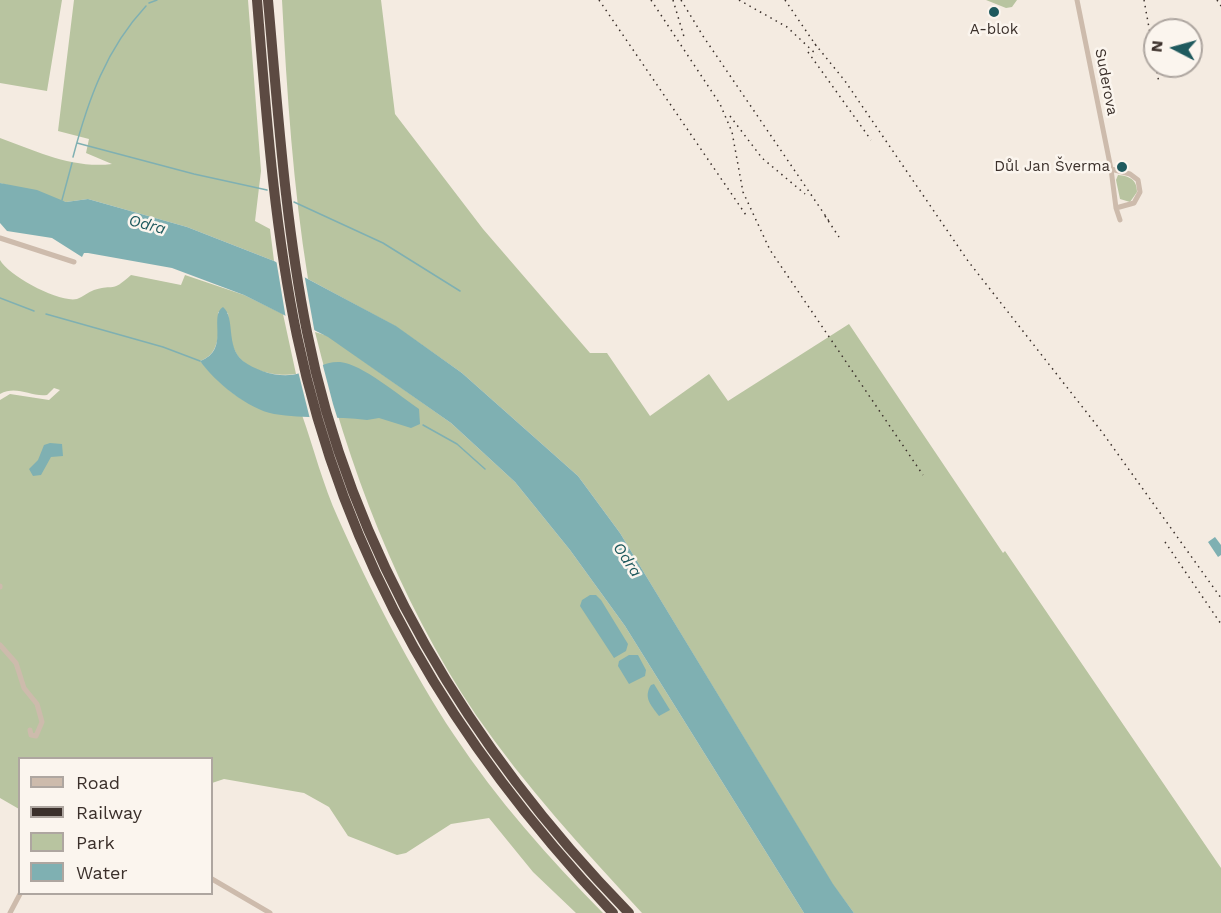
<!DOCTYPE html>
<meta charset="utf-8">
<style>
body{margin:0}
#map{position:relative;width:1221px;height:913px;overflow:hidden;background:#f4ebe1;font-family:"Work Sans",sans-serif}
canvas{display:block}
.legend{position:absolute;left:18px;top:757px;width:195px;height:138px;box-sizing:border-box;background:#fbf5ee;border:2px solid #aea6a0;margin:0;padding:8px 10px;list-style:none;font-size:18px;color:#3b302b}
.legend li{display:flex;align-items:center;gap:12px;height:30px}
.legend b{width:30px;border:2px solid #aea6a0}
.north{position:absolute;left:1143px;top:18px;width:60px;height:60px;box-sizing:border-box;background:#fbf5ee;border:2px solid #aea6a0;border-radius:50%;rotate:276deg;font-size:16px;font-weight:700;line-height:24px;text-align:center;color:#3b302b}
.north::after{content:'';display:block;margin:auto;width:21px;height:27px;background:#1f5a5e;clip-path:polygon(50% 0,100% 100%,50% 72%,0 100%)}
</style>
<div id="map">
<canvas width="1221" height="913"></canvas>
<ul class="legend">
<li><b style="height:8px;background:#cdbbac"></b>Road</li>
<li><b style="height:8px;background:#3b302b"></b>Railway</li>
<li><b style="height:16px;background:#b8c4a0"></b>Park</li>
<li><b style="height:16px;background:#7fb0b2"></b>Water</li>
</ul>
<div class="north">N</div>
</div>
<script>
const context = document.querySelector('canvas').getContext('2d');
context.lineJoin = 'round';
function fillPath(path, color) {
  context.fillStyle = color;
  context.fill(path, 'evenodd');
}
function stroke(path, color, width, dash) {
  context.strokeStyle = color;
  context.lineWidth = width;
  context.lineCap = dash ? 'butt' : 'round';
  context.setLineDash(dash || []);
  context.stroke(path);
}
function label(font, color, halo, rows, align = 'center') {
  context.font = font + ' "Work Sans",sans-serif';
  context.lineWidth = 5;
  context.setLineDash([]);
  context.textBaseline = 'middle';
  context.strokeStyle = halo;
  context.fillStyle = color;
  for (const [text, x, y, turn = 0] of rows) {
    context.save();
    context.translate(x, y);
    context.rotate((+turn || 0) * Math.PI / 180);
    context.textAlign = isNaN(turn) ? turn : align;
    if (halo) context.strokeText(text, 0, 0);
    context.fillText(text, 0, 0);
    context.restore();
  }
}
const green = new Path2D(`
 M 0,0 L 62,0 L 47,91 L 0,83 Z
 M 74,0 L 248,0 L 261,171 L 255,221 L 270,229 L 274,261 L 187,227 L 88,199 L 66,202 L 0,183 L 0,138 C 36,151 73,169 112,164 L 86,153 L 89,139 L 58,131 Z
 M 282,0 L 381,0 L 395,114 L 483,229 L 590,353 L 607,353 L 650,416 L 709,374 L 728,401 L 849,324 L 1003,553 L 1005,551 L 1221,868 L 1221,913 L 854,913 L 833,885 L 620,533 L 578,476 L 462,373 L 395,326 L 308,279 C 293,186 287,94 282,0 Z
 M 986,0 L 1017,0 L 1012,7 L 1006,8 Z
 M 1118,175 C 1129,176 1137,179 1137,192 L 1130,202 L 1120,199 L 1116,180 Z
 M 0,260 C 9,276 59,303 77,299 C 83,297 88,292 94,290 C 115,283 110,294 131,275 L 181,285 L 185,275 L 244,295 L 283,314 L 296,374 C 276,377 244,371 235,351 C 229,339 229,325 228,313 L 218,312 C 219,330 221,354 200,361 C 232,397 253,413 302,415 C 314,449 323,485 338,518 C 370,590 411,670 454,735 C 497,800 549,858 603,913 L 576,913 L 533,872 L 489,818 L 451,824 L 406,853 L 397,855 L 348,836 L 329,807 L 304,793 L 224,779 L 212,783 L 212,758 L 20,758 L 19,809 L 0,798 L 0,400 L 10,394 L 49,400 L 60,390 L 54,388 L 47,395 C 30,397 17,385 0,394 Z
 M 315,332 L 328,336 L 451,423 L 515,482 L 570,550 L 625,626 L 804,913 L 642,913 C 583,849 525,786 476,715 C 398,599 348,466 315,332 Z`);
const water = new Path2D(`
 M 0,183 L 37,190 L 66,202 L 88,199 L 187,227 L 274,261 L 396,326 L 462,373 L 578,476 L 620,533 L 833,884 L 854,913 L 804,913 L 625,626 L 570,550 L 515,482 L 451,423 L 328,337 L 244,295 L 172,268 L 88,253 L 84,253 L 82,257 L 52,238 L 7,231 L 0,223 Z
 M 223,307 C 236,318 225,346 243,361 C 258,372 282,379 300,373 C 313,370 326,361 340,362 C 362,364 400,396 419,409 L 420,424 L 411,428 L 379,418 L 367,420 C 336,416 304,419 274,414 C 248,409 215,382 200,361 C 231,350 208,316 223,307 Z
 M 50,443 L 62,444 L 63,456 L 51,457 L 41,475 L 33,476 L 29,469 L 38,460 L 44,445 Z
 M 1215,537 L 1221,545 L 1221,555 L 1218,557 L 1208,542 Z
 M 590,595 L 596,595 L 601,600 L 628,644 L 626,651 L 614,658 L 580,606 L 582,600 Z
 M 629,655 L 638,655 L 646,670 L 645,676 L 629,684 L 618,666 L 619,661 Z
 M 654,684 L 670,710 L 659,716 C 651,705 643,698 651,685 Z`);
const pier = new Path2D(`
 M 276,259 L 304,273 L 315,334 L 286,319 Z
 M 322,362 L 333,404 L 338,420 L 310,419 L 298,371 Z`);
const stream = new Path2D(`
 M 149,3 L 157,0
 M 77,143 L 194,174 L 267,190
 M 73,157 C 88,100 106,49 146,6
 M 62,200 L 72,163
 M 294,202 L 383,243 L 460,291
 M 0,298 L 34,311
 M 46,314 L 163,347 L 200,361
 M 423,425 L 457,444 L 485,469`);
const minor = new Path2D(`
 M 1077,0 L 1111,169 L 1116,208 L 1134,203 L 1140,192 L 1138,180 L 1130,174 L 1111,169
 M 1116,208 L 1120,220
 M 0,238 L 74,262
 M 0,586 L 0,587
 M 0,645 L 16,663 L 24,688 L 37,704 L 42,722 L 36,736 L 31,735 L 30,730
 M 212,879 L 270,913
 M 10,913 L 20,894`);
const motorway = new Path2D(`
 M 257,0 C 266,112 274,226 297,336 C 345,564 455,746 613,913
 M 268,0 C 278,111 285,222 307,332 C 351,554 472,752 629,913`);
const rail = new Path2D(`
 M 599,0 L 748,218
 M 651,0 L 720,104 L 732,132 L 743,192 L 770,250 L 923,475
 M 673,0 L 685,40
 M 681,0 L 703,36 L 829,221
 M 739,0 L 787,27 L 817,55
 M 785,0 L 817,47
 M 1144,0 L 1155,61
 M 1217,0 L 1221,6
 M 815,44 L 845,81 L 968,261 L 1102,432 L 1221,598
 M 808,52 L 871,140
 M 1156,66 L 1159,83
 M 730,116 L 762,158 L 805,194
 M 825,216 L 839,237
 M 1165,542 L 1221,624`);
const markers = [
 [994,12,6,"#1f5a5e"],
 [1122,167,6,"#1f5a5e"]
];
const poiNames = [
 ["A-blok",994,30],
 ["Důl Jan Šverma",1110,167,"right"]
];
const streetNames = [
 ["Suderova",1106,82,79]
];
const waterNames = [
 ["Odra",147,225,15],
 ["Odra",627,560,56]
];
fillPath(green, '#b8c4a0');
fillPath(water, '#7fb0b2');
fillPath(pier, '#f4ebe1');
stroke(stream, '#7fb0b2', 1.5);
stroke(minor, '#cdbbac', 5);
stroke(motorway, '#5c4a42', 10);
stroke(rail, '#3b302b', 1.5, [1.5, 4.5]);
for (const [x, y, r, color] of markers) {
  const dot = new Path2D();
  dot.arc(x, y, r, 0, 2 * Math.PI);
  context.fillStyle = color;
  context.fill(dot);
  stroke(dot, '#fbf5ee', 2);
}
label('15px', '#3b302b', '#fbf5ee', poiNames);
label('15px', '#3b302b', '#fbf5ee', streetNames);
label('italic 16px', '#1f5a5e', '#fbf5ee', waterNames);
</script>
